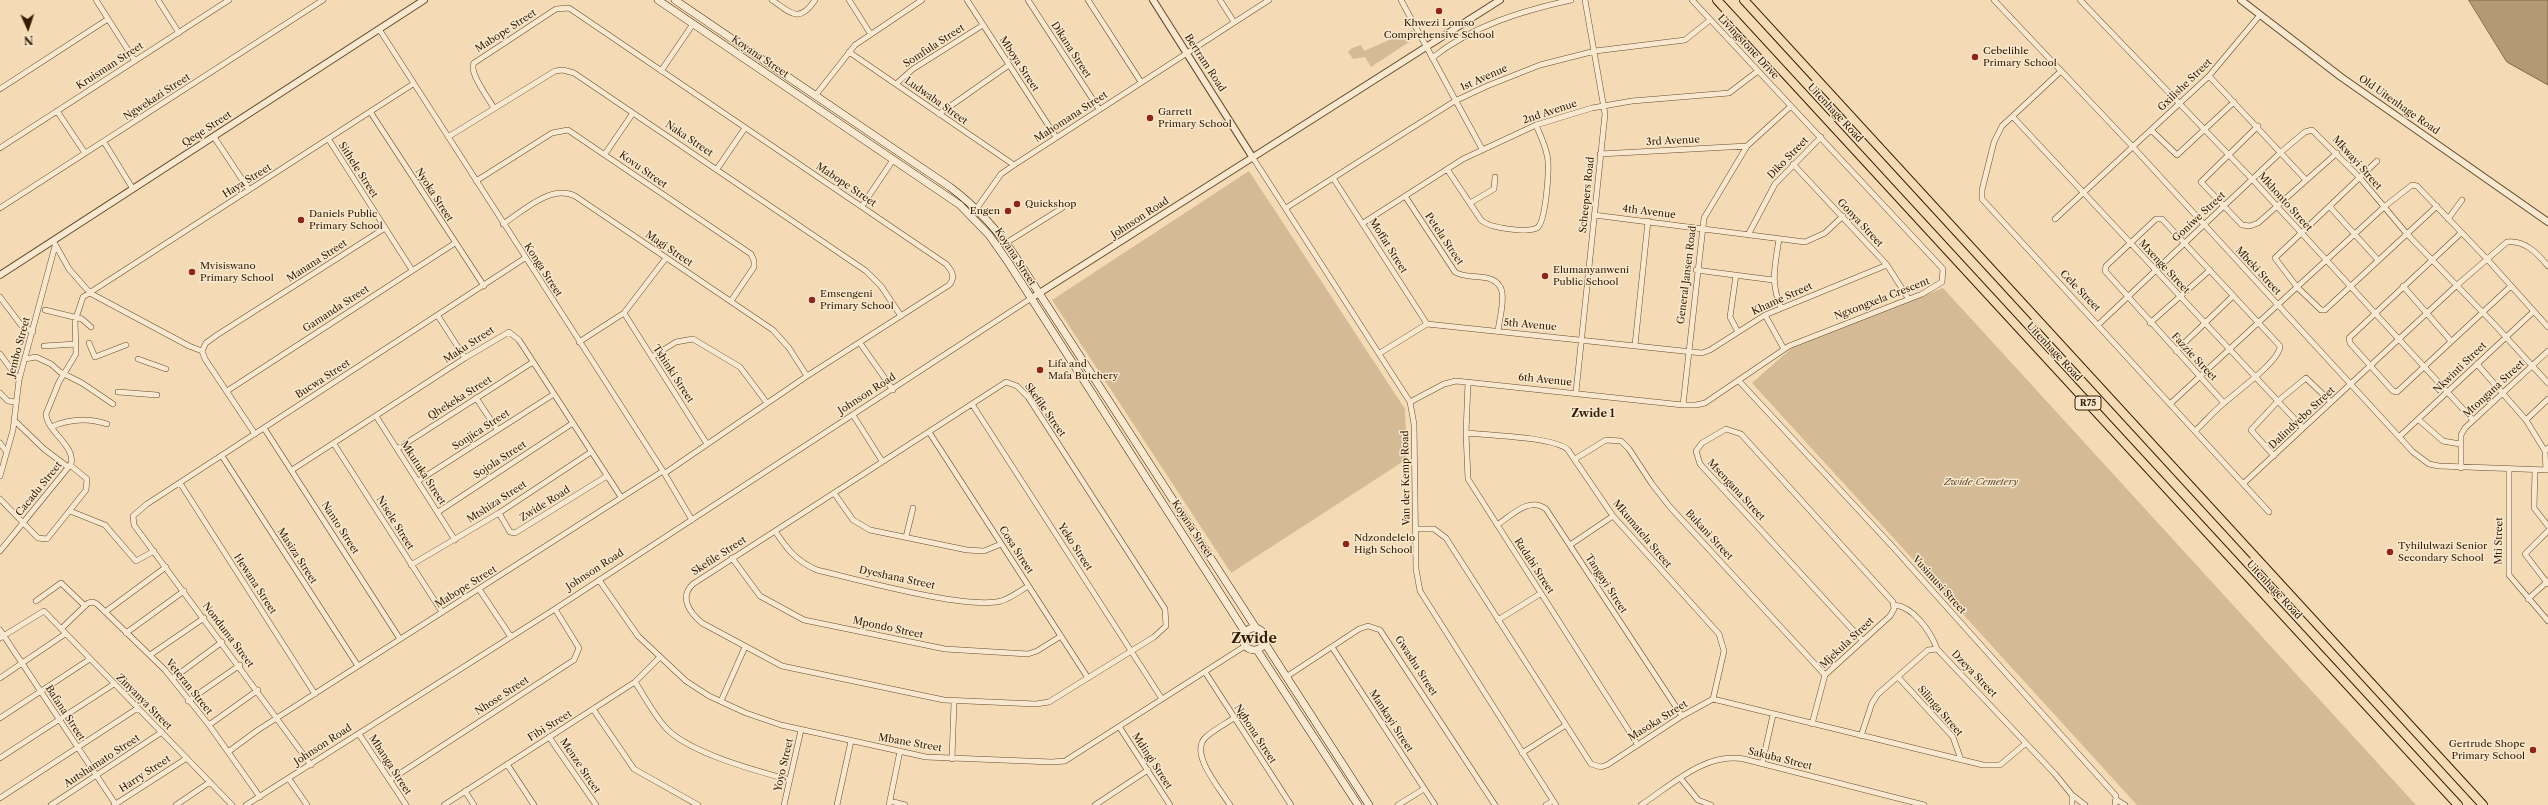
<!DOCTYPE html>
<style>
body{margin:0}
#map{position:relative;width:2548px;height:805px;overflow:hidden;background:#f5dbb5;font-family:"Libre Caslon Text",serif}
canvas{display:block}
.north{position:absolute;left:8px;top:8px;width:40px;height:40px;-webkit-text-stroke:3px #f8e8cf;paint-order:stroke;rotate:177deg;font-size:11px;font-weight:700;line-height:16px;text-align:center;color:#341d00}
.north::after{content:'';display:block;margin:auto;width:14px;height:18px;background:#341d00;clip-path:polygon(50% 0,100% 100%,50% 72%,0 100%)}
</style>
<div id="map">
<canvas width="2548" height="805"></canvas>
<div class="north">N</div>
</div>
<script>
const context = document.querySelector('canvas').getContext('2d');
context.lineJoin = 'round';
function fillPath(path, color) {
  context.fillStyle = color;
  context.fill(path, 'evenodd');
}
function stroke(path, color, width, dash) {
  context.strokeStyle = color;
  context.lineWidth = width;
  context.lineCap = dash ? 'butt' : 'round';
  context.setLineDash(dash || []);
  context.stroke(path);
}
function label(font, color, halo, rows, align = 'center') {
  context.font = font + ' "Libre Caslon Text",serif';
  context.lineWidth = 3;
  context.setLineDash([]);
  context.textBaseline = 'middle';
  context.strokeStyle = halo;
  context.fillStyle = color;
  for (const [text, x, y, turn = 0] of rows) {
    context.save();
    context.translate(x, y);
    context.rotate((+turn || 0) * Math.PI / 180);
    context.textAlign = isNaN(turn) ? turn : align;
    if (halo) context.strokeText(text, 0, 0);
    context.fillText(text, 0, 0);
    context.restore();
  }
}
const green = new Path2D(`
 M 1412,30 L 1414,34 L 1412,40 L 1371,67 L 1365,57 L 1353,59 L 1348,52 L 1352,48 L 1361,45 L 1364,51 Z
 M 1249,171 L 1405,409 L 1407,459 L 1231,573 L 1052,300 Z
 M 1943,288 L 2416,805 L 2137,805 L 1752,383 L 1794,346 Z`);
const water = new Path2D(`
 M 2469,0 L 2548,0 L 2548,85 L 2507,62 Z`);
const minor = new Path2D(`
 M 96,0 L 135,61
 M 158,0 L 179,33
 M 772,0 C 791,13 799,24 815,0
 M 849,0 L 870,33
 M 967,0 L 1056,137
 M 1028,0 L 1099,109
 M 1088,0 L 1141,82
 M 1220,0 L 1234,22
 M 1401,0 L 1482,149
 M 1994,0 L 2133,147 L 2413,452 L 2429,464 L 2439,466 L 2548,470
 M 2080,0 L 2252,179 L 2473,420
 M 379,29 L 663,471 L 692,520
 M 849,52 L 1014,165
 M 1432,58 C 1472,26 1521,11 1571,0
 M 661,71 L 693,24
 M 2061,71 L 2002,126 L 1994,142 L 1982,190 L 1982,199 L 2269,512
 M 2209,76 L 2306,180
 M 896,84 L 913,69 L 983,25
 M 0,89 L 108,19
 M 815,96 L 855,45 L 922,0
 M 494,108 C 489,99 468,72 474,63 L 556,9 L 569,8 L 946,264 C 952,271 956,277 949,285 L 807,376 L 665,473
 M 57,111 L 85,153
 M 371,113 L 484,286
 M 939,114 L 1009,65
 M 2013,117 L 2303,428
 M 2258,126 L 2201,182 L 2242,225 L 2250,226 L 2258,223 L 2337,153
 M 2151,130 L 2177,155 L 2234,102
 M 214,137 L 249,190
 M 448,137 L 555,71 L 563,70 L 574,73 L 866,271 L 881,286 L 901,316
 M 329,140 L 412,270
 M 104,142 L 133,189
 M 0,148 L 229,0
 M 605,154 L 633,113
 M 1600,154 L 1747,146
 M 1253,158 L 1410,402 L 1414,424 L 1416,569 L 1420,591 L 1556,805
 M 2377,161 L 2275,258 L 2297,287 L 2321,310 L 2325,310 L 2437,206
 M 1793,164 L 1887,265 L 1908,298
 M 717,169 L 745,128
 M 1447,169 L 1481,220 C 1489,228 1526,233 1537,228 C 1546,222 1550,166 1547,155 C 1545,144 1540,135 1536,125
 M 1333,178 L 1427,324
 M 476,181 L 552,133 L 568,130 L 751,254 L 754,261 L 754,267 L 731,301
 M 1405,196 L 1455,272 C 1463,277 1472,276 1480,277 C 1513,279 1501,307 1498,331
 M 1470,203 L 1494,189 L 1495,177
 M 862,206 L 893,160
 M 2330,207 L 2378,260
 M 0,208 L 323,0
 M 977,208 L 1001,174 L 1014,165 L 1269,0
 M 1286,208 L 1407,131 L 1455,101 L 1487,86 L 1540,65 L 1595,51 L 1685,40 L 1710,20
 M 1594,215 L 1805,242 L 1825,233 L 1843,216
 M 2055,219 L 2209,76 L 2260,15
 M 2448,219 L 2462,200
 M 1363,223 L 1463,159 L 1536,125 L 1592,108 L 1632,101 L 1729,93 L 1758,71
 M 503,224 C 523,211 551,184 575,196 L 773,330 L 789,348 L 807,376
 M 2461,233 L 2349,338 L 2350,343 L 2393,391 L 2397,392 L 2511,286
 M 1748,235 L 1775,184 L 1821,137
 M 1779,239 C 1775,266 1770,282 1781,308
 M 1006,243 L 1062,208
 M 55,244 L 69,269 L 90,293 L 189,346 L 202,351
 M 1696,270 L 1773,280
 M 1736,275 L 1730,317 L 1738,332
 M 2403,286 L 2451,341
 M 0,297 L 21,325 L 33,332
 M 45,310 L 82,319 L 91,327
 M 624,313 L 707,444
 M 1765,315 L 1784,349
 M 438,316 L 465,358
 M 2150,323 L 2210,270
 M 2099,324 L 2281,152 L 2305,132 L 2312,130 L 2360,178 L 2407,234 L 2494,324 L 2548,383
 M 579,342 L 624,313 L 666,258
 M 89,343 L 95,357 L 126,345
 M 860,343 L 893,390
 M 1635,345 L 1648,221
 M 44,346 L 76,344
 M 2176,351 L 2233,296
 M 1380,353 L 1427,324 L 1702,353 L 1710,350 L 1765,315 L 1887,265
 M 0,354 L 19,380
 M 652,357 L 676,342 L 693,339 L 740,367 L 767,403
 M 25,359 L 36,357 L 51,364 L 60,372 L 82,383 L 113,404
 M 138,359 L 166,369
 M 2477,364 L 2526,420 L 2545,451
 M 1739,381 L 1893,547 L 2098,776 L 2116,796 L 2115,805
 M 1006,382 L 1017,386 L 1028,397 L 1165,609 L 1166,626 L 1154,637 L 1049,702 L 1036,704 L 944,700 L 782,666 L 702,623 C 689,612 679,597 693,584 Z
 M 1468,382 L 1466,433 L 1468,479 L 1638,745
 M 227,391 L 455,243
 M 118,392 L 157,395
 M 1576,392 L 1605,114 L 1585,0
 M 0,393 L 8,401 L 15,402
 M 476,398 L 497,429
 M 1410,402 L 1444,384 L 1456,381 L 1683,405 L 1696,405 L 1705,403 L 1789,346 L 1922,294 L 1942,282 L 1943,269 L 1692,0
 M 2171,403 L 2384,207 L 2412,185 L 2417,186 L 2487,259 L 2548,327
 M 972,404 L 1162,699
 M 1683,405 L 1704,218 L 1747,146 L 1791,106
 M 853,415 L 882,461
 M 376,416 L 455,540
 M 14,420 L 44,449 L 68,467
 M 2419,420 L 2443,441 L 2460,444
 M 2526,420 L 2548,399
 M 51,427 C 69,419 89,418 107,424
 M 264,428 L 400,639
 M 2195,431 C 2205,422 2214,411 2224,403 C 2236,392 2280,361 2280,346 L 2162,219 L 2156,219 L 2106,266 L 2105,271 L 2224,403
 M 929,432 L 1088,678
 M 1466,433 C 1486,435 1556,437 1568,450 L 1613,516 L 1719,634 L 1724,651 L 1713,699
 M 255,434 L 205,359 L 202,351 L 206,343 L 217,335 L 385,228
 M 2399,437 L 2533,312
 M 0,443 L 6,451
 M 334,444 L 442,612
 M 397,449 L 533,362
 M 222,456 L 358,666
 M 2274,456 L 2251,430 L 2278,401 L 2306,378 L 2331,402
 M 1575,459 L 1606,440 L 1621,441 L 1629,449 L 1652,484 L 1670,507 L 1825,675
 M 2461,468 L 2461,435 L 2465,428 L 2548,351
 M 292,470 L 465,358 L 509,332 L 519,340 L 621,497
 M 2509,470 L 2509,575 L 2548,621
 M 2535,470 L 2534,508 L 2548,526
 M 2546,470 L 2545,451 L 2548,448
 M 0,476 L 13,430 L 19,380 L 55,246
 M 418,481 L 554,394
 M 180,483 L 315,694
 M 2244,483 L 2456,286 L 2507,242 C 2525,240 2537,253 2548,266
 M 834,493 L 853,520 L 870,530 L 967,550 L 984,551 L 1001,544
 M 0,499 L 38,538 L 47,539 L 86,490 L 87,479 L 70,465
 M 70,511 L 105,525 L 136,561 L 154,551
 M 438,512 L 573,423
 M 499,513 L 510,532 L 515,533 L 607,476
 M 1497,525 C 1511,516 1529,496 1546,509 L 1682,716
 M 1416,529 L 1434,529 L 1446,538 L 1591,764 L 1601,767 L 1607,765 L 1682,716 L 1713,699 L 1983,765 L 2000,765 L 2025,744
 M 775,531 C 787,549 796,561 817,570 C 856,579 966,610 1001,601 C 1011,598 1020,591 1028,586
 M 2548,531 L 2525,554 L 2548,584
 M 906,537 L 913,508
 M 1570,545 L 1613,516
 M 0,551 L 71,464 C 76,446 47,432 46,414 L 59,382 L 76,354 L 75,321 L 83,297 L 413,84
 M 732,558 L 760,596 L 804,620 L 945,649 L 1028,654 L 1037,651 L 1061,636
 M 411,565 L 499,513 L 591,452
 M 599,580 L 638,636 L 686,681 L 709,696 L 746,713 L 781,725 L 926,757 L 1052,762 L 1065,761 L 1245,646
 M 479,589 L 511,637
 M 2528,599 L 2548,581
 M 36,601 L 61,583 L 85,606
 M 1894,605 C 1913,606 1931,632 1937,649
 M 105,612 L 166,567
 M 1498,620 L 1540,594
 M 61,629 L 88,603 L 93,602 L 97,604 L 165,670 L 209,725 L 260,797
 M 0,630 L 116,805
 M 126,633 L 184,591
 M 0,638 L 44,611 L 232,805
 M 1332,647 L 1435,805
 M 150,655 L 204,618
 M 1205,672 L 1291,805
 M 1286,677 L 1359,629 L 1368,626 L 1380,630 L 1495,805
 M 1898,677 L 1953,737 L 1961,760
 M 0,678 L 65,634
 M 172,679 L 222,642
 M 635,682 C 645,697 654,715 666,728 C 689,753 757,771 790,780
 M 188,701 L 240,665
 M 721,701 L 745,647
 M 593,709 L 634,769 L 698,805
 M 0,718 L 90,659
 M 1812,724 L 1825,675 L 1890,616 L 1894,609 L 1893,602 L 1741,434 L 1726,429 L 1702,443 L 1696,451 L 1700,464 L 1862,640
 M 209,725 L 258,690
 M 1120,728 L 1170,805
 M 359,734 L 406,805
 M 1861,736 L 1872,703 L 1878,694 L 1928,650 L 1937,649 L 2055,774 L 2072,795 L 2072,805
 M 549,737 L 596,805
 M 228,752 L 258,730 L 663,471
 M 1522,753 L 1566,725
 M 0,758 L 114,684
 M 952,759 L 954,702
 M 507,764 L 534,805
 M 1762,764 L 1773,715
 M 311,765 L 134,525 L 133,516 L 147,504 L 525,258
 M 289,779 L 307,805
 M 1681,779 L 1698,800 L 1711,805
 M 390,780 L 574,660 L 579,648 L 555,609
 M 465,791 L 474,805
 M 2072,795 L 2085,805
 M 0,798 L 138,708
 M 2117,800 L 2125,805
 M 890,801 L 905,805
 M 51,805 L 162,732
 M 114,805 L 187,758
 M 176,805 L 210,782
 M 246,805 L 555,609 L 1030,299
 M 444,805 L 635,682 L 660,657
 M 784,805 L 801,730
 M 837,805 L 851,741
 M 889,805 L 900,751
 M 1095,805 L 1148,770
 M 1230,805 C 1221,790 1188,753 1206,737 C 1214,730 1225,724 1234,718
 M 1398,805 L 1424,789
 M 1546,805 L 1553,801
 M 1641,805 C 1672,785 1705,752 1744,759 L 1924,805`);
const tertiary = new Path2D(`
 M 1153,0 L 1253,158
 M 2241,0 L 2341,77 L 2548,222
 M 0,275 L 424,0
 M 1030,299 L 1500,0`);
const secondary = new Path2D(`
 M 658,0 L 960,205 L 989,235 L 1008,262 L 1245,632
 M 675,0 L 950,187 C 978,208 998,230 1017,259 L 1256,628
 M1243 639a11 11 0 1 1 22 0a11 11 0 1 1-22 0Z
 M 1264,642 L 1369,805
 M 1257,650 L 1358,805`);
const primary = new Path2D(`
 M 1717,0 L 2458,805
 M 1744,0 L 2483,805`);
const markers = [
 [1439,11,4,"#8f2418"],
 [1975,57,4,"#8f2418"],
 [1150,118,4,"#8f2418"],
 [1017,204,4,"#8f2418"],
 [1008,211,4,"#8f2418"],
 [301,220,4,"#8f2418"],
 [192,272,4,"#8f2418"],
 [1545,276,4,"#8f2418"],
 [812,300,4,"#8f2418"],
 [1040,370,4,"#8f2418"],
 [1346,544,4,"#8f2418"],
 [2390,552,4,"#8f2418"],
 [2533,750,4,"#8f2418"]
];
const shields = [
 [2088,403,26]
];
const shieldNames = [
 ["R75",2088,403]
];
const poiNames = [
 ["Khwezi Lomso",1439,23,"center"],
 ["Comprehensive School",1439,35,"center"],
 ["Cebelihle",1983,51],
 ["Primary School",1983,63],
 ["Garrett",1158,112],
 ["Primary School",1158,124],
 ["Quickshop",1025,204],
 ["Engen",1000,211,"right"],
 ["Daniels Public",309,214],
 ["Primary School",309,226],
 ["Mvisiswano",200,266],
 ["Primary School",200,278],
 ["Elumanyanweni",1553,270],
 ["Public School",1553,282],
 ["Emsengeni",820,294],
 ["Primary School",820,306],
 ["Lifa and",1048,364],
 ["Mafa Butchery",1048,376],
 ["Ndzondelelo",1354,538],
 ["High School",1354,550],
 ["Tyhilulwazi Senior",2398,546],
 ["Secondary School",2398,558],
 ["Gertrude Shope",2525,744,"right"],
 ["Primary School",2525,756,"right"]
];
const streetNames = [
 ["Mabope Street",506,31,-33],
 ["Somfula Street",934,46,-33],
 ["Livingstone Drive",1748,47,47],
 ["Dikana Street",1071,50,57],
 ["Koyana Street",760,57,34],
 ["Bertram Road",1205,63,57],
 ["Mboya Street",1019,64,57],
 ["Kruisman Street",110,66,-33],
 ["1st Avenue",1484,78,-24],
 ["Gxilishe Street",2185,85,-44],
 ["Ngwekazi Street",157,97,-33],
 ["Ludwaba Street",936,101,35],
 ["Old Uitenhage Road",2399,105,35],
 ["2nd Avenue",1550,112,-18],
 ["Uitenhage Road",1835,113,47],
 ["Mahomana Street",1071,117,-33],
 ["Qeqe Street",207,129,-33],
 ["Naka Street",689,139,34],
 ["3rd Avenue",1673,141,-3],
 ["Diko Street",1788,158,-46],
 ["Mkwayi Street",2357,163,48],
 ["Sithele Street",358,170,57],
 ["Kovu Street",643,170,35],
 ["Haya Street",247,181,-32],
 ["Mabope Street",846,185,34],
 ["Nyoka Street",434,195,57],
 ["Scheepers Road",1587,195,-84],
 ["Mkhonto Street",2285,202,48],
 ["4th Avenue",1649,212,7],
 ["Goniwe Street",2199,217,-43],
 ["Johnson Road",1140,218,-33],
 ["Gonya Street",1860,223,47],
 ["Petela Street",1444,239,56],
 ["Moffat Street",1388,246,58],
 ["Magi Street",669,249,34],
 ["Koyana Street",1015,257,57],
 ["Manana Street",317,261,-33],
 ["Mxenge Street",2164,267,47],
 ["Konga Street",543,270,57],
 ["Mbeki Street",2258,271,47],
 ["General Jansen Road",1687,275,-83],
 ["Cele Street",2080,291,46],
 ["Khame Street",1782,299,-24],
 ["Ngxongxela Crescent",1882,299,-21],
 ["Gamanda Street",336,309,-33],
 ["5th Avenue",1530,325,5],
 ["Maku Street",469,345,-33],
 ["Jembo Street",19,347,-75],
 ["Uitenhage Road",2054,352,47],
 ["Fazzie Street",2194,357,47],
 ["Nkwinti Street",2460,368,-44],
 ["Tshinki Street",673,374,57],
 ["Bucwa Street",323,379,-33],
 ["6th Avenue",1545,380,6],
 ["Mtongana Street",2494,389,-43],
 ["Johnson Road",867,394,-33],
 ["Qhekeka Street",460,398,-32],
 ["Skefile Street",1045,410,55],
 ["Dalindyebo Street",2302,418,-43],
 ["Sonjica Street",481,430,-33],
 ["Sojola Street",500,460,-33],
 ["Mkutuka Street",423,473,57],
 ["Van der Kemp Road",1406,478,-91],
 ["Cacadu Street",39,489,-51],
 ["Msengana Street",1736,490,47],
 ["Mtshiza Street",497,502,-33],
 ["Zwide Road",545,504,-32],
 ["Ntsele Street",395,523,58],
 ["Nanto Street",340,528,57],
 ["Koyana Street",1192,529,57],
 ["Mkumatela Street",1642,534,50],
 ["Bukani Street",1709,535,47],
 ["Mti Street",2499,541,-89],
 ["Yeko Street",1075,547,57],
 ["Cosa Street",1016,550,57],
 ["Masiza Street",297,556,57],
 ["Skefile Street",719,556,-33],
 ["Radabi Street",1534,566,57],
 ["Johnson Road",595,570,-33],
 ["Dyeshana Street",897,578,12],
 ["Hewana Street",255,584,57],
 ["Tangayi Street",1606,584,57],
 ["Vusimusi Street",1939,585,48],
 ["Mabope Street",466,587,-32],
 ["Uitenhage Road",2274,590,47],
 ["Mpondo Street",888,628,12],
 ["Nonduma Street",228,635,53],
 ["Mjekula Street",1847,643,-43],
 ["Gwashu Street",1416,666,57],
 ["Dzeya Street",1974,674,46],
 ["Veteran Street",189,687,51],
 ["Nhose Street",502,696,-33],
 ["Zinyanya Street",144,702,45],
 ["Silinga Street",1940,711,49],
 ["Bafana Street",65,713,57],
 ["Mankayi Street",1391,721,57],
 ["Masoka Street",1658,721,-32],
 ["Fibi Street",550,726,-32],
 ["Nghona Street",1255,734,57],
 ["Mbane Street",910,743,10],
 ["Johnson Road",323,745,-33],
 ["Sakuba Street",1780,759,14],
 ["Autshamato Street",102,761,-33],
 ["Mdingi Street",1152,761,57],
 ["Mbanga Street",390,765,57],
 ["Yoyo Street",784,765,-77],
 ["Menze Street",580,766,56],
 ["Harry Street",145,774,-33]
];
const parkNames = [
 ["Zwide Cemetery",1981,482]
];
const neighbourhoodNames = [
 ["Zwide 1",1593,414]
];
const districtNames = [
 ["Zwide",1254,639]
];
fillPath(green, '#d4bb96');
fillPath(water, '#b39a77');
stroke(water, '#806847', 1);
stroke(minor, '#644c2d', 6);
stroke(tertiary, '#644c2d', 8);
stroke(secondary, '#341d00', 8);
stroke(primary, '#341d00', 10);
stroke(minor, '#f8e8cf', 5);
stroke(tertiary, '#f8e8cf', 6);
stroke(secondary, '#f8e8cf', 7);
stroke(primary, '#f5dbb5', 8);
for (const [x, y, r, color] of markers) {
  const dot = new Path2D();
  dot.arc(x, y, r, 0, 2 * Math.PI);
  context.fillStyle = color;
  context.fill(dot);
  stroke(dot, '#f8e8cf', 1.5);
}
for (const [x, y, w] of shields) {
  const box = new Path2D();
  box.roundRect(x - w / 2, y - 7, w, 14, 3);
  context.fillStyle = '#f8e8cf';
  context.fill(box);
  stroke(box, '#341d00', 1);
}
label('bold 9px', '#341d00', null, shieldNames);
label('10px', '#341d00', '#f8e8cf', poiNames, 'left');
label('10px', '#341d00', '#f8e8cf', streetNames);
label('italic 10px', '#644c2d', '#f8e8cf', parkNames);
label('bold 11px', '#341d00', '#f8e8cf', neighbourhoodNames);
label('bold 14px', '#341d00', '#f8e8cf', districtNames);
</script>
